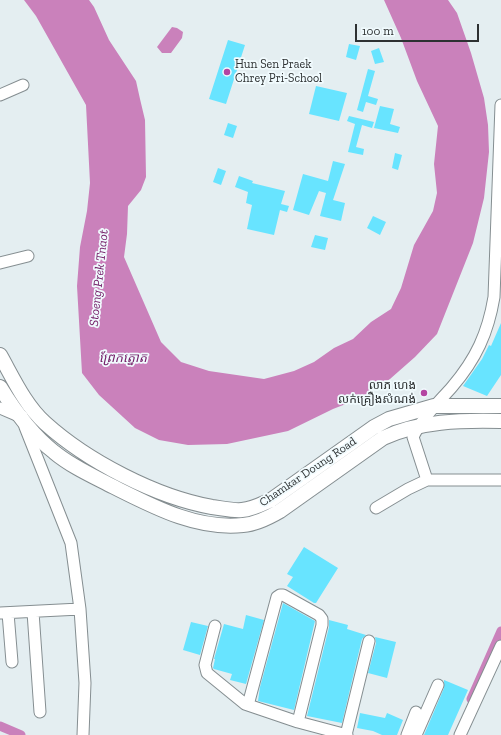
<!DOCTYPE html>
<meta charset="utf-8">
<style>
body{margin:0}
#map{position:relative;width:501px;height:735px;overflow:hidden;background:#e4eef1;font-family:"Zilla Slab",serif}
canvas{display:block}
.scale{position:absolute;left:355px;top:24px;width:124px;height:18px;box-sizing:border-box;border:2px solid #2d3132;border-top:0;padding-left:5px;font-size:12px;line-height:14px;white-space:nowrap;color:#2d3132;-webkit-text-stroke:3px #f1fbfe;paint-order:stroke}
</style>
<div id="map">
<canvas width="501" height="735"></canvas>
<div class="scale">100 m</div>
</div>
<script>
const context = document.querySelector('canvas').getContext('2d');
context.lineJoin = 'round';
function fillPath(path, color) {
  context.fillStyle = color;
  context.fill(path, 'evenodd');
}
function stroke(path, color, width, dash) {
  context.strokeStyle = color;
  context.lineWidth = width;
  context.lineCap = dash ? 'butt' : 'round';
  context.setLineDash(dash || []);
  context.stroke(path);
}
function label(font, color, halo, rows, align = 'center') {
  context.font = font + ' "Zilla Slab","Noto Sans Khmer",serif';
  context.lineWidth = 3.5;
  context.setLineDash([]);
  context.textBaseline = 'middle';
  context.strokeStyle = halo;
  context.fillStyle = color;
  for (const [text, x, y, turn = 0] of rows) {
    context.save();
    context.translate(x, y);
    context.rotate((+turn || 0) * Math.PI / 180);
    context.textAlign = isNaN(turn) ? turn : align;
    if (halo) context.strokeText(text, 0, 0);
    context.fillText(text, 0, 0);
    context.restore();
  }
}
const water = new Path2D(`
 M 24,0 L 89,0 L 94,7 L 109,40 L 136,81 L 140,99 L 145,120 L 146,177 L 141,190 L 128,206 L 127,234 L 124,257 L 161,342 L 181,362 L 209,371 L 264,379 L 294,371 L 314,362 L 334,348 L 353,339 L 371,322 L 391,309 L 401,288 L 414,245 L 433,211 L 437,193 L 434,164 L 438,126 L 417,81 L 401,38 L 384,0 L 448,0 L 457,13 L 471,53 L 484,98 L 488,125 L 489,152 L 484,198 L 473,243 L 437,334 L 415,357 L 390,379 L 361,398 L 333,409 L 288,431 L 227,444 L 188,445 L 159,440 L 135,428 L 99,395 L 82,373 L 77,286 L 80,247 L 87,211 L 90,183 L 86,105 L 36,16 Z
 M 172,27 L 177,28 L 183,32 L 182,38 L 171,53 L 162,53 L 157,47 Z`);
const canal = new Path2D(`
 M 471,699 L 501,631
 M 0,726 L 21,735`);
const building = new Path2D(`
 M 228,40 L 245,45 L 226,104 L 209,99 Z
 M 349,44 L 360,46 L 356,60 L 346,57 Z
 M 379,48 L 384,62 L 375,64 L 371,51 Z
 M 368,69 L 375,71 L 368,96 L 378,99 L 376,105 L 366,102 L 363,112 L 357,110 Z
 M 316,86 L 347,93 L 339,121 L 309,114 Z
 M 380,106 L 394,109 L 390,124 L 400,127 L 398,133 L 374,128 Z
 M 349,116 L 374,122 L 372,128 L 362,125 L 356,147 L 364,149 L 363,155 L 348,152 L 355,124 L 347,121 Z
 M 228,123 L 237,126 L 233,138 L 224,135 Z
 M 395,153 L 402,155 L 398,170 L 392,168 Z
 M 333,161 L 345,164 L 333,200 L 345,203 L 341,221 L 320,216 L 326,193 L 319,191 L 309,215 L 293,210 L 303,174 L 328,181 Z
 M 218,168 L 226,171 L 221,185 L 213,182 Z
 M 239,176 L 253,181 L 252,183 L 285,191 L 281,204 L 289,206 L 287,212 L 280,210 L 274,235 L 247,229 L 252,205 L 246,203 L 248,192 L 235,187 Z
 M 373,216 L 386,222 L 380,235 L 367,228 Z
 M 315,235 L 328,238 L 325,250 L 311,247 Z
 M 501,323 L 501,375 L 487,396 L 463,386 L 482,359 L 489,345 L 491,346 Z
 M 304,547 L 338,568 L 316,603 L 314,603 L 287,586 L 293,577 L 287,574 Z
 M 283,603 L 315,621 L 294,710 L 258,701 L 260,687 Z
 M 246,615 L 264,620 L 246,684 L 230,680 L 232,674 L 214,669 L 213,668 L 215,659 L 214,659 L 224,624 L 243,629 Z
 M 329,620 L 348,625 L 347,629 L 366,635 L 362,639 L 342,723 L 307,716 L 329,627 Z
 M 191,622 L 208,626 L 200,655 L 183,650 Z
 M 375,637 L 396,642 L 387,678 L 368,673 L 376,643 Z
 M 444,680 L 468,690 L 448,735 L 424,735 L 444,688 Z
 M 360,713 L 385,718 L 387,713 L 403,720 L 397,735 L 382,735 L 373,731 L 357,728 Z`);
const minor = new Path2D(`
 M 0,95 L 23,85
 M 0,263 L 28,256
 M 0,408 L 21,417 L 22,416
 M 25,427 L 71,543 L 80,609 L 85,683 L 83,735
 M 427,480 L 413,437 C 422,418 438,403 452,387 C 476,359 488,333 494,297 L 501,105
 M 376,508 L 408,489 L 427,480 L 501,480
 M 33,612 L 40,712
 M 0,613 L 80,609
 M 8,613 L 12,662
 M 215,626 L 205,665 L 207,673 L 245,704 L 298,722 L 347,735
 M 248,705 L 277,597 L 280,595 L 283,595 L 319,615 L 322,619 L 322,625 L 298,722
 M 346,735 L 369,641
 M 407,735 L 416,712
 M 416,735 L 438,685
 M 460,735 L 501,646`);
const major = new Path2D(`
 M 0,355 C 13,378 25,405 45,423 C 87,461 156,497 212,507 C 221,508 233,511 242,510 C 253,509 262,504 271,500 L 374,427 L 389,419 L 434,406 L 501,406
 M 0,387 C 14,410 32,435 54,452 C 72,467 93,476 114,487 C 154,507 197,530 243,525 C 256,524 268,518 280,511 L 383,438 C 419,421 461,420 501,421`);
const markers = [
 [227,72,4,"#b445a2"],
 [424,393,4,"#b445a2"]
];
const poiNames = [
 ["Hun Sen Praek",235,65],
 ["Chrey Pri-School",235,79],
 ["លាភ ហេង",416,386,"right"],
 ["លក់គ្រឿងសំណង់",416,400,"right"]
];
const streetNames = [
 ["Chamkar Doung Road",308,472,-34]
];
const waterNames = [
 ["Stoeng Prek Tnaot",99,278,-84],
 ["ព្រែកត្នោត",123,358]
];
fillPath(water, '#ca81bb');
stroke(canal, '#ca81bb', 9);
fillPath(building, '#68e4ff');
stroke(minor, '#858e91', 13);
stroke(major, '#858e91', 16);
stroke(minor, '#fff', 11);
stroke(major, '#fff', 14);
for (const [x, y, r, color] of markers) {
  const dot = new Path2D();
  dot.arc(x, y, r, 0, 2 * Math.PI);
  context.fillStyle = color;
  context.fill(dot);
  stroke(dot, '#f1fbfe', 1.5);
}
label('12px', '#2d3132', '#f1fbfe', poiNames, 'left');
label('12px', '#2d3132', '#f1fbfe', streetNames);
label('italic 13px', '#752069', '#f1fbfe', waterNames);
</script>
